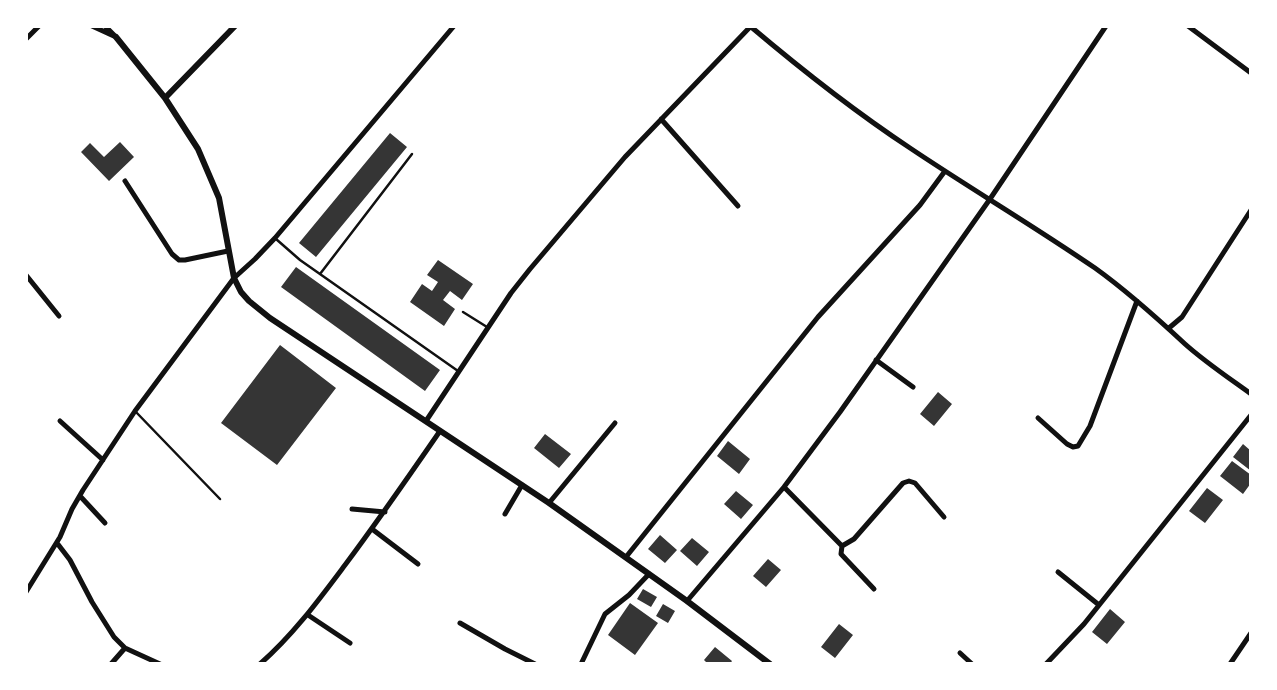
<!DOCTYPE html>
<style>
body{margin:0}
#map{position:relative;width:1277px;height:690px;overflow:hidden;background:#fff;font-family:Barlow,sans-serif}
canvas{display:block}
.frame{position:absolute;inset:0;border:28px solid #fff;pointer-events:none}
</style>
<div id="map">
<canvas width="1277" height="690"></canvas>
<div class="frame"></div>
</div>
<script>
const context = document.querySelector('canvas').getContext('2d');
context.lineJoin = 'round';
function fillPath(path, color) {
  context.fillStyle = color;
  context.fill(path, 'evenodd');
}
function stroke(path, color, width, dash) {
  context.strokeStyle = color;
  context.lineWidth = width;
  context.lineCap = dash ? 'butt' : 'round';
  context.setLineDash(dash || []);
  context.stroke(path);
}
const building = new Path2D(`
 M 390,133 L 407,147 L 316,257 L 299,243 Z
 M 120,142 L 134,157 L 109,181 L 81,152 L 90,143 L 104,157 Z
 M 438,260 L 473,284 L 462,300 L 450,291 L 443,300 L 455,309 L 444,326 L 410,302 L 422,284 L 432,291 L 438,282 L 427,275 Z
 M 296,267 L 440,370 L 425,391 L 281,287 Z
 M 280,345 L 336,388 L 277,465 L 221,423 Z
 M 938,392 L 952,404 L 934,426 L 920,414 Z
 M 545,434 L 571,454 L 559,468 L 534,448 Z
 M 728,441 L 750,459 L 739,474 L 717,456 Z
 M 1243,444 L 1251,451 L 1251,471 L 1233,457 Z
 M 1232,461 L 1251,475 L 1251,483 L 1243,494 L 1220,476 Z
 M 1207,488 L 1223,500 L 1205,523 L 1189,511 Z
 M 736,491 L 753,505 L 741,519 L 724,504 Z
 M 660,535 L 677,550 L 665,563 L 648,549 Z
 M 692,538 L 709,552 L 697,566 L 680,551 Z
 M 768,559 L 781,570 L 766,587 L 753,576 Z
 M 643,589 L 657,597 L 651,607 L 637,599 Z
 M 630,603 L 658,623 L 635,655 L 608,635 Z
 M 663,604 L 675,611 L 668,623 L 656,616 Z
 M 1110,609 L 1125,622 L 1107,644 L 1092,632 Z
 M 839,624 L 853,635 L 835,658 L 821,647 Z
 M 715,647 L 732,661 L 730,664 L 708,664 L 704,660 Z`);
const service = new Path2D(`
 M 276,239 L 300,260 L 458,371
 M 320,274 L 412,154
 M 463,312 L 487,327
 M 135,411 L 220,499`);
const minor = new Path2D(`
 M 92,26 L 116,37 L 105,26
 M 750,26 C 802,70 854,111 910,148 C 971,189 1034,226 1095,268 C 1127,291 1156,317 1185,344 C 1205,362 1229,378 1251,394
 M 1188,26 L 1251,73
 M 26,39 L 39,26
 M 661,119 L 738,206
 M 125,181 L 172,254 L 179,260 L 185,260 L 228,251
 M 26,275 L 59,316
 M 1169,328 L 1182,317 L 1251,210
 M 876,360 L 913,387
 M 1038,418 L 1067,444 L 1073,447 L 1078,446 L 1090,426 L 1137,301
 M 60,421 L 103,460
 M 426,421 L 511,293 L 530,269 L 625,157 L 751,26
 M 784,487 L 842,546 L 841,554 L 874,589
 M 80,496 L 105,523
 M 549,503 L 615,423
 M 352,509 L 385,512
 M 505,514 L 522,485
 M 372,529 L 418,564
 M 57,543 L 70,560 L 92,602 L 114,637 L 125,648 L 160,664
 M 842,546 L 854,539 L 903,483 L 909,481 L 915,483 L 944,517
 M 626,557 L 818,317 L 920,205 L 945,171
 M 1058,572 L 1099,605
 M 26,592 L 60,537 L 72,509 L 83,490 L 135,411 L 234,278 L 255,259 L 275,238 L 454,26
 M 687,601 L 784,487 L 840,412 L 990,199 L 1106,26
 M 308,615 L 350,643
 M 460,623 L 505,649 L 535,664
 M 960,653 L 972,664
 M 111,664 L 125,648
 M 260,664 C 293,635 318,601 345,565 C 378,521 409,476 440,431
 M 581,664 L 605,614 L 629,595 L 649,574
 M 1046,664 L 1084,624 L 1251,415
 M 1230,664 L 1251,633`);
const tertiary = new Path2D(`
 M 116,37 L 165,98 L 198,149 L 219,198 L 234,278 L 241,292 L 249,301 L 270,318 L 549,503 L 687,601 L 770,664
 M 165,98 L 235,26`);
fillPath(building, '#353535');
stroke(service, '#111', 2.5);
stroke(minor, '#111', 5);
stroke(tertiary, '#111', 6);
</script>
